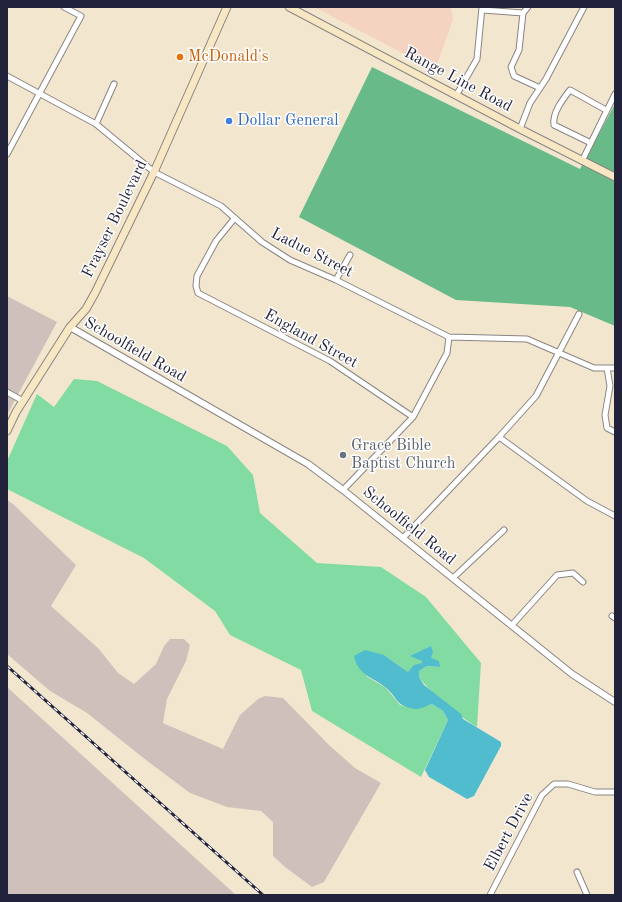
<!DOCTYPE html>
<style>
body{margin:0}
#map{position:relative;width:622px;height:902px;overflow:hidden;background:#f2e7ce;font-family:"Old Standard TT",serif}
canvas{display:block}
.frame{position:absolute;inset:0;border:8px solid #22223b;pointer-events:none}
</style>
<div id="map">
<canvas width="622" height="902"></canvas>
<div class="frame"></div>
</div>
<script>
const context = document.querySelector('canvas').getContext('2d');
context.lineJoin = 'round';
function fillPath(path, color) {
  context.fillStyle = color;
  context.fill(path, 'evenodd');
}
function stroke(path, color, width, dash) {
  context.strokeStyle = color;
  context.lineWidth = width;
  context.lineCap = dash ? 'butt' : 'round';
  context.setLineDash(dash || []);
  context.stroke(path);
}
function label(font, color, halo, rows, align = 'center') {
  context.font = font + ' "Old Standard TT",serif';
  context.lineWidth = 3;
  context.setLineDash([]);
  context.textBaseline = 'middle';
  context.strokeStyle = halo;
  context.fillStyle = color;
  for (const [text, x, y, turn = 0] of rows) {
    context.save();
    context.translate(x, y);
    context.rotate((+turn || 0) * Math.PI / 180);
    context.textAlign = isNaN(turn) ? turn : align;
    if (halo) context.strokeText(text, 0, 0);
    context.fillText(text, 0, 0);
    context.restore();
  }
}
const built = new Path2D(`
 M 314,7 L 451,7 L 453,20 L 435,70 Z`);
const industrial = new Path2D(`
 M 7,296 L 57,322 L 7,415 Z
 M 7,500 L 13,504 L 76,565 L 51,606 L 99,649 L 118,673 L 134,684 L 156,664 L 164,646 L 170,639 L 184,639 L 190,645 L 186,661 L 167,699 L 163,723 L 223,749 L 240,715 L 258,699 L 265,696 L 283,698 L 329,745 L 355,768 L 381,783 L 324,882 L 312,887 L 285,867 L 273,856 L 273,822 L 261,811 L 227,807 L 190,793 L 146,760 L 87,713 L 50,691 L 7,654 Z
 M 7,687 L 236,895 L 7,895 Z`);
const green = new Path2D(`
 M 74,379 L 97,381 L 227,446 L 253,475 L 260,513 L 317,563 L 381,567 L 426,597 L 481,663 L 477,727 C 458,715 432,695 419,677 L 419,671 L 427,666 L 440,667 L 411,655 L 422,661 L 422,663 L 408,672 L 384,655 L 366,676 L 386,688 L 400,705 L 416,709 L 432,704 L 443,711 L 448,720 L 421,777 L 312,711 L 301,670 L 230,635 L 215,611 L 144,558 L 7,489 L 7,461 L 37,394 L 54,407 Z`);
const forest = new Path2D(`
 M 372,67 L 580,169 L 615,104 L 615,326 L 570,307 L 456,300 L 299,217 Z`);
const water = new Path2D(`
 M 431,646 L 433,652 L 431,658 L 439,661 L 440,667 L 427,666 L 419,671 L 419,677 L 424,685 L 461,714 L 463,719 L 501,742 L 501,746 L 474,796 L 467,799 L 429,777 L 425,770 L 448,720 L 443,711 L 432,704 C 426,706 419,710 414,709 C 394,705 398,697 385,687 C 372,677 358,675 354,656 L 365,650 L 384,655 L 408,672 L 414,665 L 422,663 L 422,661 L 410,656 Z`);
const minor = new Path2D(`
 M 528,7 L 523,13 L 519,50 L 511,67 L 514,76 L 540,88
 M 483,10 L 523,13
 M 7,76 L 96,124 L 154,172 L 221,206 L 262,242 L 290,260 L 336,280 L 449,337 L 527,339 L 594,368 L 615,368
 M 457,94 L 477,59 L 482,7
 M 96,124 L 114,84
 M 520,129 L 530,103 L 546,79 L 584,7
 M 591,143 L 554,125 C 552,113 563,99 570,90 L 606,110
 M 7,154 L 81,16 L 64,7
 M 582,161 L 615,94
 M 234,219 L 216,241 L 197,276 L 196,286 L 198,293 L 330,361 L 413,417
 M 336,280 L 350,255
 M 607,368 L 610,386 L 605,415 L 607,428 L 615,432
 M 7,392 L 23,401
 M 499,437 L 587,501 L 615,516
 M 343,490 L 413,417 L 447,353 L 449,337
 M 403,538 L 499,437 L 536,396 L 579,314
 M 453,578 L 504,530
 M 612,616 L 615,618
 M 512,625 L 557,575 L 573,573 L 583,582
 M 577,872 L 587,895
 M 490,895 L 542,795 L 554,784 L 568,784 L 595,792 L 615,792`);
const tertiary = new Path2D(`
 M 70,327 L 308,464 L 343,490 L 572,674 L 615,702`);
const secondary = new Path2D(`
 M 289,7 L 520,129 L 615,177
 M 7,431 L 16,412 L 70,327 L 86,309 L 95,293 L 154,172 L 227,7`);
const rail = new Path2D(`
 M 7,666 L 263,895`);
const markers = [
 [180,57,4,"#e8710a"],
 [229,121,4,"#3f7fe0"],
 [343,455,4,"#6b7280"]
];
const foodNames = [
 ["McDonald's",188,57]
];
const streetNames = [
 ["Range Line Road",458,80,28],
 ["Frayser Boulevard",115,219,-64],
 ["Ladue Street",312,253,27],
 ["England Street",311,339,29],
 ["Schoolfield Road",135,350,30],
 ["Schoolfield Road",409,526,39],
 ["Elbert Drive",509,832,-62]
];
const shopNames = [
 ["Dollar General",237,121]
];
const worshipNames = [
 ["Grace Bible",351,446],
 ["Baptist Church",351,464]
];
fillPath(built, '#f4d3c1');
fillPath(industrial, '#d0c0bc');
fillPath(green, '#81dba2');
fillPath(forest, '#68bb88');
fillPath(water, '#52bccf');
stroke(minor, '#8a8484', 7);
stroke(tertiary, '#8a8484', 8);
stroke(secondary, '#8a8484', 9);
stroke(minor, '#fff', 5);
stroke(tertiary, '#fff', 6);
stroke(secondary, '#f7e8c3', 7);
stroke(rail, '#22223b', 3);
stroke(rail, '#fff', 1.5, [4.5]);
for (const [x, y, r, color] of markers) {
  const dot = new Path2D();
  dot.arc(x, y, r, 0, 2 * Math.PI);
  context.fillStyle = color;
  context.fill(dot);
  stroke(dot, '#fff', 1.5);
}
label('16px', '#c56008', '#fff', foodNames, 'left');
label('16px', '#22223b', '#fff', streetNames);
label('16px', '#366cbe', '#fff', shopNames, 'left');
label('16px', '#5b616d', '#fff', worshipNames, 'left');
</script>
